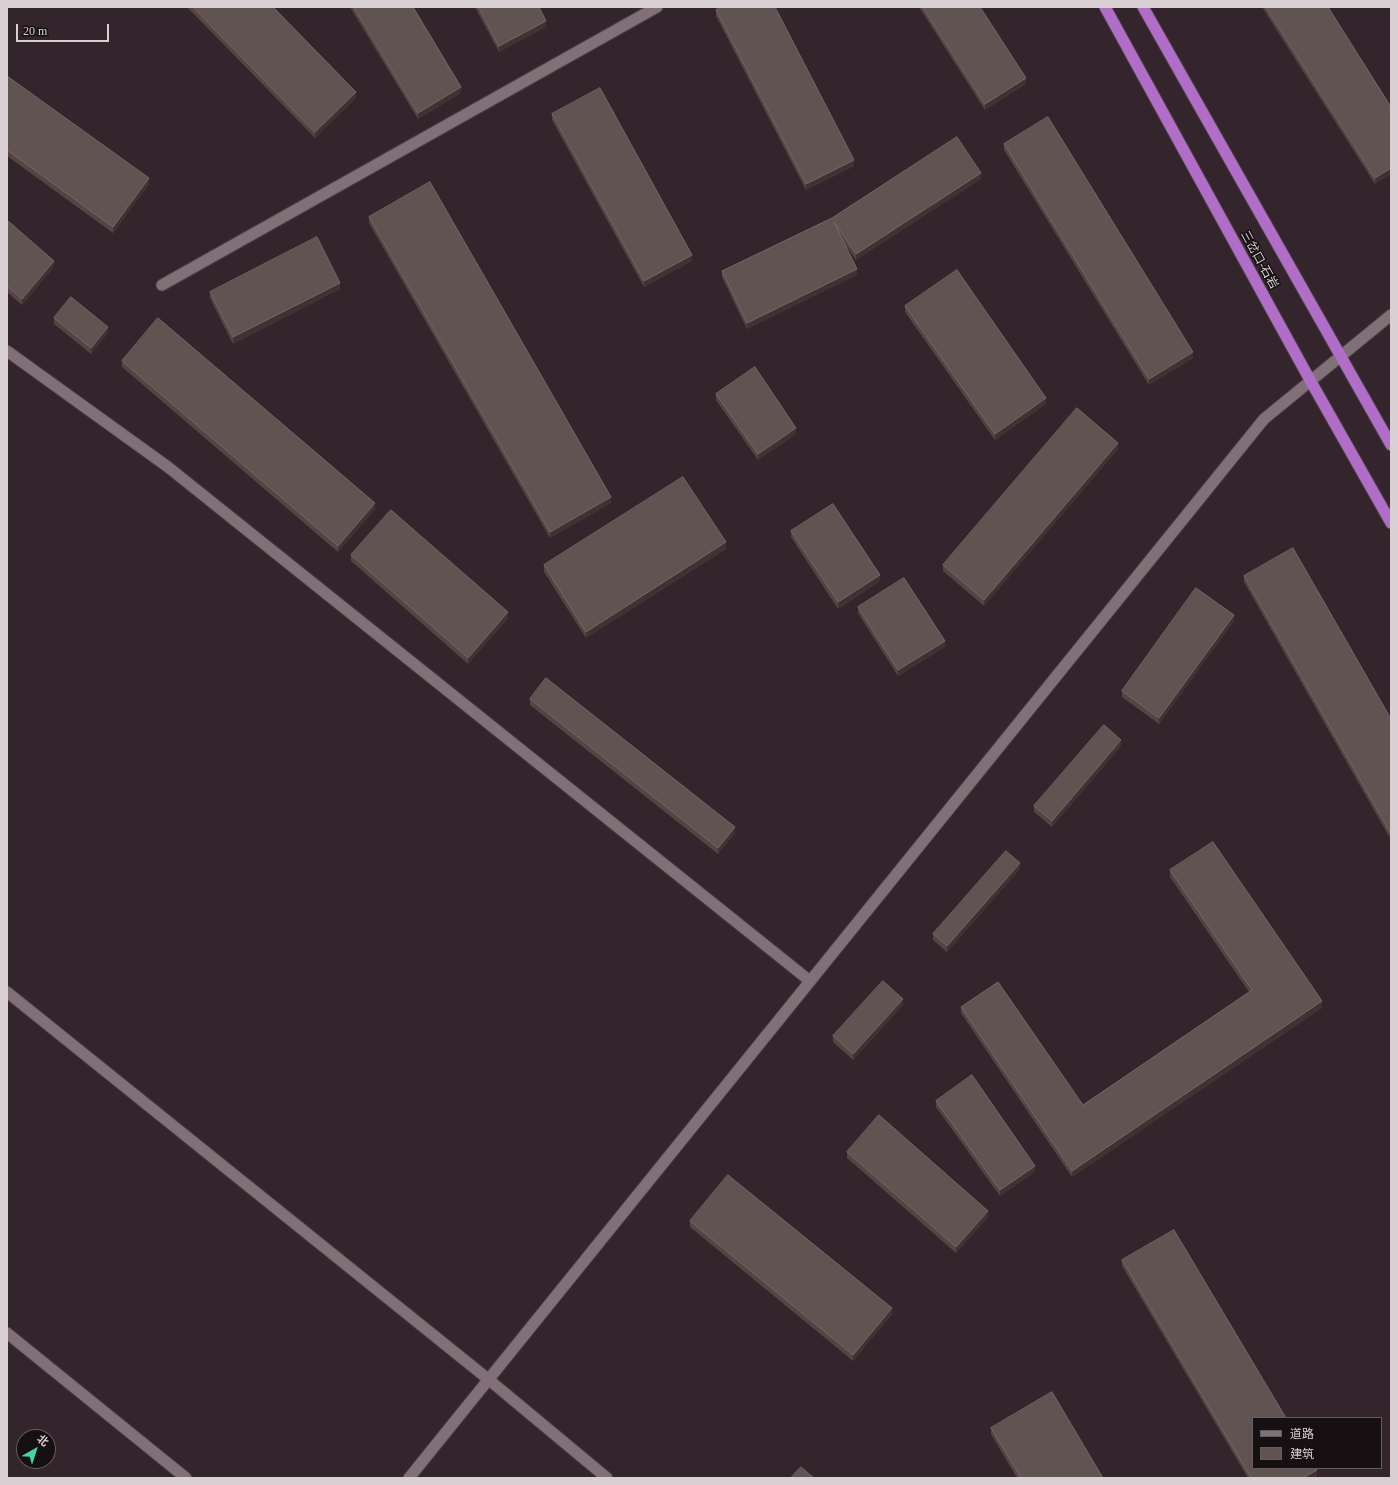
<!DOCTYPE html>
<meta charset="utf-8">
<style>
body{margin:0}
#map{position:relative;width:1398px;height:1485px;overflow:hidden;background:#33252b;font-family:"Times New Roman","Noto Sans SC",serif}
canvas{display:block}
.frame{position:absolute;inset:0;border:8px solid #dad0d4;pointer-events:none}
.legend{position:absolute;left:1252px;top:1417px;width:130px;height:52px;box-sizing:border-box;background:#161013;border:1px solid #645d60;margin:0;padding:5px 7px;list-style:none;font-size:12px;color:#dad0d4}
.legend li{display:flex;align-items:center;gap:8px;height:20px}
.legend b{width:20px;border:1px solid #645d60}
.north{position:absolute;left:16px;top:1429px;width:40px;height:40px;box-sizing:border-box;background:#161013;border:1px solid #645d60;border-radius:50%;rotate:39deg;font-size:11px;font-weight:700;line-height:16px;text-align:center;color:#dad0d4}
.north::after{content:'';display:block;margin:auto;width:14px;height:18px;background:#47d49e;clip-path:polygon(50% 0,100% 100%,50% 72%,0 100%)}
.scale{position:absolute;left:16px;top:24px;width:93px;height:18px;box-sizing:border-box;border:2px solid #dad0d4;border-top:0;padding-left:5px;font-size:12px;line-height:14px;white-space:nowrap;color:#dad0d4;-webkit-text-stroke:3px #161013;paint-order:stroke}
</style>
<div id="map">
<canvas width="1398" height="1485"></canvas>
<div class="frame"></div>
<ul class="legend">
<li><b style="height:5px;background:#817077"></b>道路</li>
<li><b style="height:11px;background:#625353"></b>建筑</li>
</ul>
<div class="north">北</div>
<div class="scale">20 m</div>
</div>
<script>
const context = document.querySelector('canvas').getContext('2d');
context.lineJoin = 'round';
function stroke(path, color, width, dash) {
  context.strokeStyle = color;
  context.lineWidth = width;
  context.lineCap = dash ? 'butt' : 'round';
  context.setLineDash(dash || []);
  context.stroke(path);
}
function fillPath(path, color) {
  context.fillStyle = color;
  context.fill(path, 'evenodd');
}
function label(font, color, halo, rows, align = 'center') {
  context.font = font + ' "Times New Roman","Noto Sans SC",serif';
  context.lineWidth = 3;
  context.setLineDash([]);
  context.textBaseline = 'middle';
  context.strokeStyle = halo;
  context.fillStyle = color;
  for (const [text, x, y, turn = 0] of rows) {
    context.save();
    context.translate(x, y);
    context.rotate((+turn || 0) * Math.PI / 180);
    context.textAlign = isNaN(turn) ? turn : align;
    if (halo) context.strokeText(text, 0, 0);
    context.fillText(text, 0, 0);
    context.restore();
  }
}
const service = new Path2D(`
 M 162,285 L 657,7`);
const minor = new Path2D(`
 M 7,351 L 168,467 L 810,981
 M 7,992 L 488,1379 L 607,1478
 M 7,1333 L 186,1478`);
const tertiary = new Path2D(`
 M 409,1478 L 1264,419 L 1391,315`);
const trunk = new Path2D(`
 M 1105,7 L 1310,380 L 1391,523
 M 1143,7 L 1391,445`);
const wall = new Path2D(`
 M 187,7 L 273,7 L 356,98 L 315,138 Z
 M 350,7 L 413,7 L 461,93 L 418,119 Z
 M 475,7 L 539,7 L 546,27 L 499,52 Z
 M 919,7 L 980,7 L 1026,84 L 985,110 Z
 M 1262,7 L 1328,7 L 1391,107 L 1391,174 L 1375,184 Z
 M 716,10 L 854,166 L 806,190 L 716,16 Z
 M 7,76 L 149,184 L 113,233 L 7,156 Z
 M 552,114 L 692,261 L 644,287 L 552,120 Z
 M 1004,144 L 1193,358 L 1149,385 L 1004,150 Z
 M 981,179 L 856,260 L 845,244 L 857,275 L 747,329 L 722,277 L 722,271 L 832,218 Z
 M 369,217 L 611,503 L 550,538 L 369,223 Z
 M 7,220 L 54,267 L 22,305 L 7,292 Z
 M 340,289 L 233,344 L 210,298 L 210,292 Z
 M 905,306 L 1046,404 L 995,440 L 905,312 Z
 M 54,318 L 108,333 L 91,354 L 54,324 Z
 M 122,361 L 375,509 L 338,552 L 122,367 Z
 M 716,394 L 796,434 L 758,460 L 716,400 Z
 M 1118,449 L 984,606 L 943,571 L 943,565 Z
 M 791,531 L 880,581 L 838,609 L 791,537 Z
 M 726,549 L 586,638 L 544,572 L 544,565 Z
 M 351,555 L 508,618 L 468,664 L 351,561 Z
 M 1244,576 L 1391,719 L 1391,840 L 1244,582 Z
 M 858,607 L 945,647 L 898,676 L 858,613 Z
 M 1234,621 L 1159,724 L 1122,697 L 1122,691 Z
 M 530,699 L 735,833 L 718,854 L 530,705 Z
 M 1121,746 L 1052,827 L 1034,812 L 1034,806 Z
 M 1020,869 L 947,952 L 933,940 L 933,934 Z
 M 1170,870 L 1322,1008 L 1072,1177 L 961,1013 L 961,1007 L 1083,1105 L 1249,992 L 1170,877 Z
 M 903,1005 L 853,1060 L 833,1042 L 833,1036 Z
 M 936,1101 L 1035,1172 L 1000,1196 L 936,1107 Z
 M 847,1152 L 988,1217 L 956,1253 L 847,1158 Z
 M 690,1221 L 892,1314 L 853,1361 L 690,1227 Z
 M 1122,1260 L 1317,1476 L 1313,1478 L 1248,1478 L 1122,1266 Z
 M 991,1428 L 1103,1478 L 1017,1478 L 991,1434 Z`);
const shadedWall = new Path2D(`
 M 546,21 L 546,27 L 499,52 L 499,46 Z
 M 1026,78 L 1026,84 L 985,110 L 985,104 Z
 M 461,87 L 461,93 L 418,119 L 418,113 Z
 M 356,92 L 356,98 L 315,138 L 315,132 Z
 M 854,160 L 854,166 L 806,190 L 806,184 Z
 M 1391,168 L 1391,174 L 1375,184 L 1375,178 Z
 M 981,173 L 981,179 L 856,260 L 856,254 Z
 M 149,178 L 149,184 L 113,233 L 113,227 Z
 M 692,255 L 692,261 L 644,287 L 644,281 Z
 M 54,261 L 54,267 L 22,305 L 22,299 Z
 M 857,269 L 857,275 L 747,329 L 747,323 Z
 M 340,283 L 340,289 L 233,344 L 233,337 Z
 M 108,327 L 108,333 L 91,354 L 91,348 Z
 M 1193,352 L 1193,358 L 1149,385 L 1149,379 Z
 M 1046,398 L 1046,404 L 995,440 L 995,434 Z
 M 796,428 L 796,434 L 758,460 L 758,454 Z
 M 1118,443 L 1118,449 L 984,606 L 984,600 Z
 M 611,497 L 611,503 L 550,538 L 550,532 Z
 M 375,503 L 375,509 L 338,552 L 338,546 Z
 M 726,542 L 726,549 L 586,638 L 586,632 Z
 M 880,575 L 880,581 L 838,609 L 838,602 Z
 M 508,612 L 508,618 L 468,664 L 468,658 Z
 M 1234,615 L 1234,621 L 1159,724 L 1159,718 Z
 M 945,641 L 945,647 L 898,676 L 898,670 Z
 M 1121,740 L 1121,746 L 1052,827 L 1052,821 Z
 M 735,827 L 735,833 L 718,854 L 718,848 Z
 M 1020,863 L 1020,869 L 947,952 L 947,946 Z
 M 903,999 L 903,1005 L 853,1060 L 853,1054 Z
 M 1322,1001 L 1322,1008 L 1072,1177 L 1072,1171 Z
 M 1035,1166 L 1035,1172 L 1000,1196 L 1000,1190 Z
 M 988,1211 L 988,1217 L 956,1253 L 956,1247 Z
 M 892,1308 L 892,1314 L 853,1361 L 853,1355 Z
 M 1317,1470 L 1317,1476 L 1313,1478 L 1303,1478 Z`);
const building = new Path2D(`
 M 193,7 L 273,7 L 356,92 L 315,132 Z
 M 354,7 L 413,7 L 461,87 L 418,113 Z
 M 479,7 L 539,7 L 546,21 L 499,46 Z
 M 721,7 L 775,7 L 854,160 L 806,184 L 716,10 Z
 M 923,7 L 980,7 L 1026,78 L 985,104 Z
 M 1266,7 L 1328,7 L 1391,107 L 1391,168 L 1375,178 Z
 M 7,76 L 149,178 L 113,227 L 7,150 Z
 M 600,88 L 692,255 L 644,281 L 552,114 Z
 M 1048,117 L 1193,352 L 1149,379 L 1004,144 Z
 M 957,137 L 981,173 L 856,254 L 834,222 L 857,269 L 747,323 L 722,271 L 832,218 Z
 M 430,182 L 611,497 L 550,532 L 369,217 Z
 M 7,220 L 54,261 L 22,299 L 7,286 Z
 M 317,237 L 340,283 L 233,337 L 210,292 Z
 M 957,270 L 1046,398 L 995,434 L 905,306 Z
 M 71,297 L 108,327 L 91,348 L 54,318 Z
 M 158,318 L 375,503 L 338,546 L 122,361 Z
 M 755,367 L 796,428 L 758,454 L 716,394 Z
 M 1077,408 L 1118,443 L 984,600 L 943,565 Z
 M 683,477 L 726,542 L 586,632 L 544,565 Z
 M 833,504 L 880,575 L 838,602 L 791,531 Z
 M 391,510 L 508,612 L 468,658 L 351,555 Z
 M 1293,548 L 1391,719 L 1391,834 L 1244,576 Z
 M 904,578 L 945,641 L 898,670 L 858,607 Z
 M 1196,588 L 1234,615 L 1159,718 L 1122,691 Z
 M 546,678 L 735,827 L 718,848 L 530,699 Z
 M 1104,725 L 1121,740 L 1052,821 L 1034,806 Z
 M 1213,842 L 1322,1001 L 1072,1171 L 961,1007 L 998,982 L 1083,1105 L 1252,990 L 1170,870 Z
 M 1006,851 L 1020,863 L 947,946 L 933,934 Z
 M 883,981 L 903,999 L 853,1054 L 833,1036 Z
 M 972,1075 L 1035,1166 L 1000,1190 L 936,1101 Z
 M 879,1115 L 988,1211 L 956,1247 L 847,1152 Z
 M 728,1175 L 892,1308 L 853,1355 L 690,1221 Z
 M 1174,1230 L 1286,1418 L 1253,1418 L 1253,1468 L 1316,1468 L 1317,1470 L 1303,1478 L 1251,1478 L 1122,1260 Z
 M 1052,1392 L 1103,1478 L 1021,1478 L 991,1428 Z
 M 801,1467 L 814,1478 L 791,1478 Z`);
const streetNames = [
 ["三岔口-石岩",1259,260,61]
];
stroke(service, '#4c4045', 13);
stroke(minor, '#4c4045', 13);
stroke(tertiary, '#4c4045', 13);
stroke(trunk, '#4c4045', 13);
stroke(service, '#817077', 11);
stroke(minor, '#817077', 11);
stroke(tertiary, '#817077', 11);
stroke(trunk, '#b16ec8', 11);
fillPath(wall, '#544443');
fillPath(shadedWall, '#413133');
fillPath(building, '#625353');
stroke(building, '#756667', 1);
label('12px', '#dad0d4', '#161013', streetNames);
</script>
